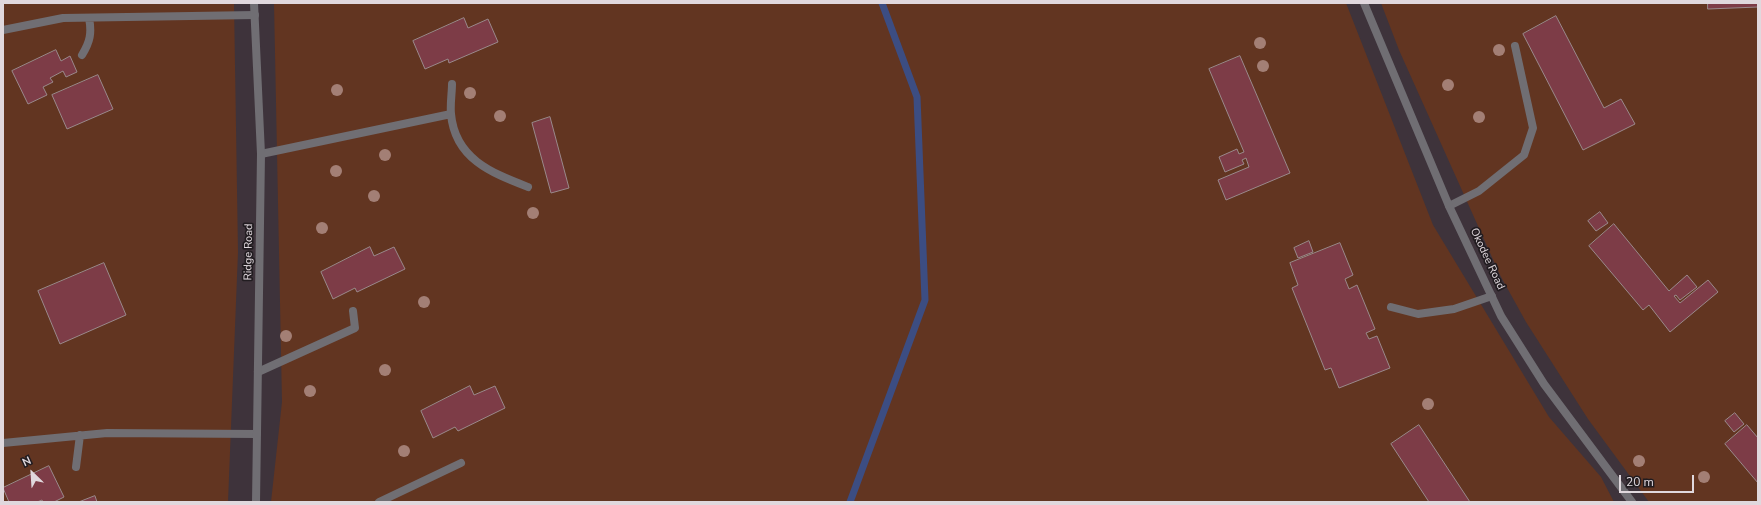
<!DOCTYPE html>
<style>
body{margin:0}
#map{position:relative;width:1761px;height:505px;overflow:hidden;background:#3e333b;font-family:"Nunito Sans",sans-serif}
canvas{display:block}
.frame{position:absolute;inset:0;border:4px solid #e0d8dd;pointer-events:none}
.north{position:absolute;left:12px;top:453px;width:40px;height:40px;-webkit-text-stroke:3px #211c20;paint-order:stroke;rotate:335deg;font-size:11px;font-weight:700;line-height:16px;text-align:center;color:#e0d8dd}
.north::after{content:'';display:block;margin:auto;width:14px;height:18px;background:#e0d8dd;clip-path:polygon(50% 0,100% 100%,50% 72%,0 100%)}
.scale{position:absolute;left:1619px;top:475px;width:75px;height:18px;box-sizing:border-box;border:2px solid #e0d8dd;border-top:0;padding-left:5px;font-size:12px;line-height:14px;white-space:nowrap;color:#e0d8dd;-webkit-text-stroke:3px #211c20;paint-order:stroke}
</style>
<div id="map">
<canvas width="1761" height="505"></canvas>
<div class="frame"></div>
<div class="north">N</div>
<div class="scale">20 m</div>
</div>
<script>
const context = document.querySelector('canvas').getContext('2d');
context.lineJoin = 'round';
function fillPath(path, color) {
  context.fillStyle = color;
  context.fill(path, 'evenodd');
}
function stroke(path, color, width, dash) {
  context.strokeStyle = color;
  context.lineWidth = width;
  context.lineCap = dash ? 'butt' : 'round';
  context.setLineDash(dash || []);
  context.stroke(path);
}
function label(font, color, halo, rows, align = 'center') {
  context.font = font + ' "Nunito Sans",sans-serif';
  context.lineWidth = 3.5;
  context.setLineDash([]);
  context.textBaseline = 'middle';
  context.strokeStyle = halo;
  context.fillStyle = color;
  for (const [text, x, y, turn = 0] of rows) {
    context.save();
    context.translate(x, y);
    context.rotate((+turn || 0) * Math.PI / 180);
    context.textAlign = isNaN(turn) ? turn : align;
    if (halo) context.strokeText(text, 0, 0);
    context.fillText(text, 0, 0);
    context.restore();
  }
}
const green = new Path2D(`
 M 3,3 L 234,3 L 238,252 L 228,502 L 3,502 Z
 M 274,3 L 1346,3 L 1433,225 L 1549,417 L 1601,477 L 1614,502 L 271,502 L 282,402 Z
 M 1381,3 L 1758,3 L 1758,502 L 1649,502 L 1588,419 L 1526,322 L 1500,275 L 1399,50 Z`);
const stream = new Path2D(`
 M 850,502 L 925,300 L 917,97 L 882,3`);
const building = new Path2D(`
 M 1708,3 L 1758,3 L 1758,7 L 1708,9 Z
 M 1556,16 L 1604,108 L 1621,99 L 1635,124 L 1583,150 L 1523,34 Z
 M 464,18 L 468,28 L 488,19 L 498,42 L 449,63 L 448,59 L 425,69 L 413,41 Z
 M 56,50 L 61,61 L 70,56 L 77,72 L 66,77 L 63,71 L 50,78 L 53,82 L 43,87 L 47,95 L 28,104 L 12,71 Z
 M 1240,56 L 1290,173 L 1226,200 L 1218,180 L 1249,167 L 1246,158 L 1242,160 L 1244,164 L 1225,172 L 1219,157 L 1237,149 L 1239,154 L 1244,152 L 1209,69 Z
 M 98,75 L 113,109 L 67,129 L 52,95 Z
 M 550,117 L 569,188 L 551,193 L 532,123 Z
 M 1600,212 L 1608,223 L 1596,231 L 1588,221 Z
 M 1614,224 L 1669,291 L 1687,275 L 1697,287 L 1680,300 L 1676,295 L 1674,296 L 1680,303 L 1708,280 L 1718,292 L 1670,332 L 1649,305 L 1643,310 L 1589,246 Z
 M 1309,241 L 1313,252 L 1298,258 L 1294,248 Z
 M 1340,243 L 1353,275 L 1345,279 L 1349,289 L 1357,285 L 1375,329 L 1366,333 L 1369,339 L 1377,336 L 1390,368 L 1339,388 L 1331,368 L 1325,370 L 1292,288 L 1298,285 L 1290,263 Z
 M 370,247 L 374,256 L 394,247 L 405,269 L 357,292 L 355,288 L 333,299 L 321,272 Z
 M 104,263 L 126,315 L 60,344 L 38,291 Z
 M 470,386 L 474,395 L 495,386 L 505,408 L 458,431 L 455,427 L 433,438 L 421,411 Z
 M 1735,413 L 1744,424 L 1734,432 L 1725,421 Z
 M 1419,425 L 1470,502 L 1429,502 L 1391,444 Z
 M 1747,425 L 1758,438 L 1758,483 L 1725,444 Z
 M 49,466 L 64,497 L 54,502 L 43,502 L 42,500 L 37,502 L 9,502 L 3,488 Z
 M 95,496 L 97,502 L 79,502 Z`);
const lane = new Path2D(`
 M 3,30 L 63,18 L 255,15
 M 82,55 C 90,42 92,33 89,18
 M 452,84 C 452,93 450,104 451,114 C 455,159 492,173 528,187
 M 261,154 L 451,114
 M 1449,206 L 1479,191 L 1524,155 L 1533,128 L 1515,46
 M 1391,307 L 1418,314 L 1454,309 L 1492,296
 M 258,372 L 355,328 L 353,311
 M 3,443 L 107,433 L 257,434
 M 76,467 L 80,435
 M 379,502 L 461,463`);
const street = new Path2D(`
 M 254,3 L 261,154 L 256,502
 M 1364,3 L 1449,206 L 1501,316 L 1544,384 L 1632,502`);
const trees = [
 [1260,43],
 [1499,50],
 [1263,66],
 [1448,85],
 [337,90],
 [470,93],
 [500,116],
 [1479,117],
 [385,155],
 [336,171],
 [374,196],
 [533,213],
 [322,228],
 [424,302],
 [286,336],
 [385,370],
 [310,391],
 [1428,404],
 [404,451],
 [1639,461],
 [1704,477]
];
const streetNames = [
 ["Ridge Road",249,252,-89],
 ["Okodee Road",1487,259,65]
];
fillPath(green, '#623521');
stroke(stream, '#3c4d82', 7);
fillPath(building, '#7d3c47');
stroke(building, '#9a898b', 1);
stroke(lane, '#706e73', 8);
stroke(street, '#706e73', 8);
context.fillStyle = '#a37f75';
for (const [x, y] of trees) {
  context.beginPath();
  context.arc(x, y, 6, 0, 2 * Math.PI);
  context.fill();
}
label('11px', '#e0d8dd', '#211c20', streetNames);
</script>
